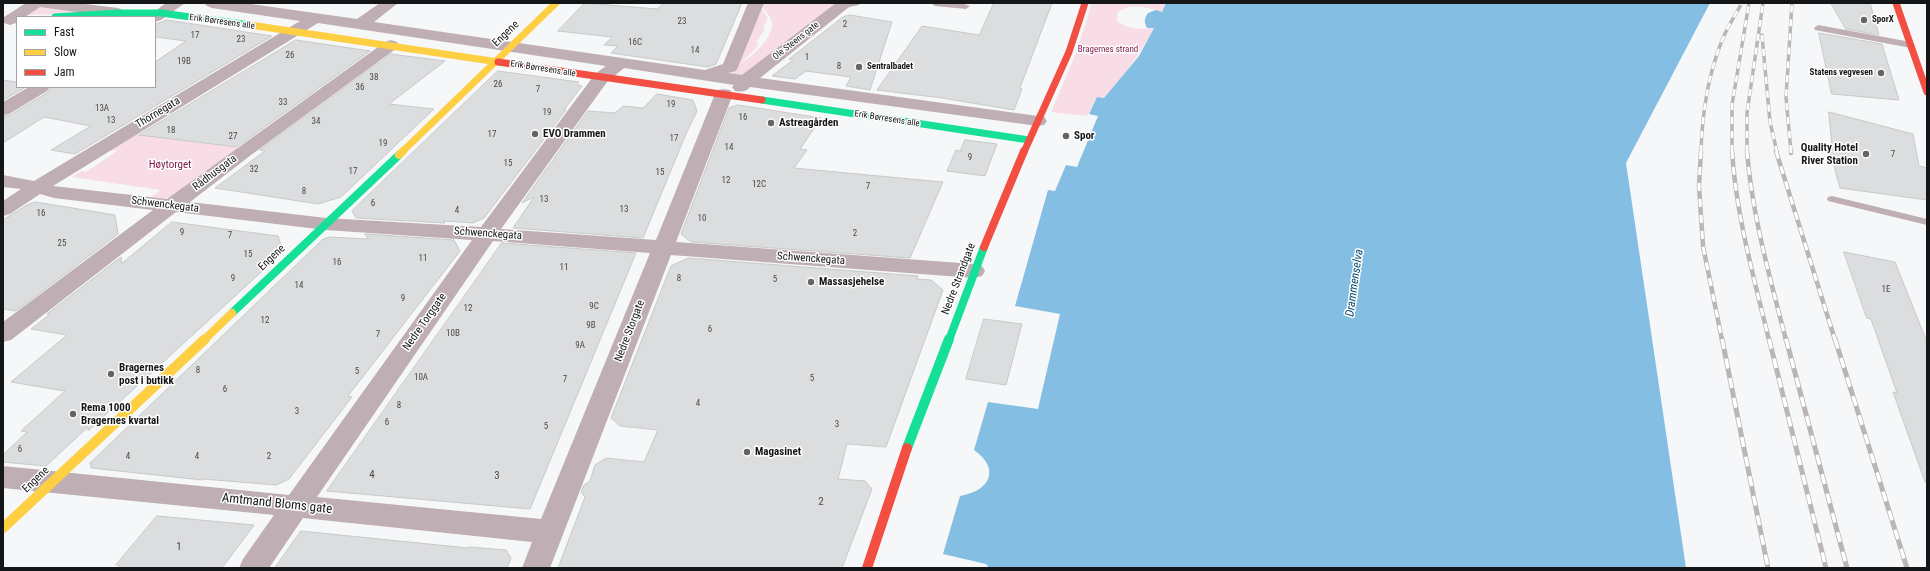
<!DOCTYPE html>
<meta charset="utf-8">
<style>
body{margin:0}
#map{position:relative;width:1930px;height:571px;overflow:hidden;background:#f5f7f8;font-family:"Roboto Condensed",sans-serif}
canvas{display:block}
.frame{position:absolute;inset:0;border:4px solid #151617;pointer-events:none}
.legend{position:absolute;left:16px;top:16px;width:140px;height:72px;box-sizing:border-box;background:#fff;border:1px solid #a1a2a2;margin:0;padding:5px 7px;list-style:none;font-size:12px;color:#151617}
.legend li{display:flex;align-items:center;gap:8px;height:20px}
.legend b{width:20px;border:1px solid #a1a2a2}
</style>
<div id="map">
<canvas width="1930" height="571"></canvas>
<div class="frame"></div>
<ul class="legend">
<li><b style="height:5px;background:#16e098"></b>Fast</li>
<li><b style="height:5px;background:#ffcf43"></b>Slow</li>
<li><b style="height:5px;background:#f24e42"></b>Jam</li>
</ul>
</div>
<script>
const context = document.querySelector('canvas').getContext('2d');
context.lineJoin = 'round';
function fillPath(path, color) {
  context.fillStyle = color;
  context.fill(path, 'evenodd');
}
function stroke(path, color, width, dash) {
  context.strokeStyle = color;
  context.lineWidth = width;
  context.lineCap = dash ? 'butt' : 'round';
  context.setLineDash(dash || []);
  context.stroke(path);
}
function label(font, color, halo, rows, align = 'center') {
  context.font = font + ' "Roboto Condensed",sans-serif';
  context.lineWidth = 3;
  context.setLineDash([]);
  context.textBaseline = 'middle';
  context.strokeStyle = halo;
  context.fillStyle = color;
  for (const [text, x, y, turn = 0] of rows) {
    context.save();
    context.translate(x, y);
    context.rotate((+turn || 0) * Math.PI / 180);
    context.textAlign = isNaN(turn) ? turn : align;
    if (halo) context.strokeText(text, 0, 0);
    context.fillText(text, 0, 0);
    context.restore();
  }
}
const green = new Path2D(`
 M 759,3 L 823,3 L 844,5 L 755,73 L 724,78 L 730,72 ZM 762,7 C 765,11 771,17 772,23 C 773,38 752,57 740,64 L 754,50 L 759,43 L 756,43 L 764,30 L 764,24 L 767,23 L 766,19 L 768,18 L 761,8 Z
 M 1092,3 L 1166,3 L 1162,12 C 1147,7 1130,2 1117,13 L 1117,21 C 1128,30 1141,29 1154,28 C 1139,55 1125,75 1104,98 L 1097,97 L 1087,116 L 1051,112 L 1076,53 Z
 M 42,6 L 96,13 L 23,15 Z
 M 127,133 L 240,148 L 173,196 L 163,199 L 150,198 L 160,190 L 72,177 L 81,171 L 86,172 L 117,151 L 103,148 Z`);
const water = new Path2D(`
 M 1166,3 L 1710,3 L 1626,163 L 1686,568 L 989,568 L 986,564 L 943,554 L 960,496 C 990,491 1001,469 974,450 L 988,402 L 1038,409 L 1060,314 L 1015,306 L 1048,190 L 1055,191 L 1066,165 L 1077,167 L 1098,116 L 1089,114 L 1097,97 L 1104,98 L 1139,56 L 1154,28 L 1147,28 C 1144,22 1144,19 1148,13 L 1156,10 L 1162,12 Z`);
const building = new Path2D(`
 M 585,3 L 657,9 L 664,3 L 742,3 L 716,64 L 708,67 L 611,53 L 618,46 L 604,45 L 612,37 L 558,31 Z
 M 994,3 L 1052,3 L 1020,88 L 1022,89 L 1014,110 L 942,98 L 877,90 L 922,26 L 979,35 Z
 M 1831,3 L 1870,3 L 1879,35 L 1846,29 Z
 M 850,15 L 892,22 L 870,90 L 846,86 L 851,77 L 806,71 L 795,79 L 772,76 L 793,60 L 789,59 L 843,17 Z
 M 167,20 L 272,36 L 75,154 L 51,150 L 91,126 L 44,117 L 3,143 L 3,116 L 10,115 L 48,92 L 51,87 L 155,87 L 155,62 L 186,41 L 155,37 L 155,25 Z
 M 1819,33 L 1882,44 L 1899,100 L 1832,94 Z
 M 296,40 L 370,51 L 237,147 L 139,135 Z
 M 391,54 L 445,61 L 389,104 L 434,109 L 341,197 L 318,204 L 215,188 L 265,151 L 260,150 Z
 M 498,71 L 579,82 L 577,85 L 582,86 L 564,110 L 566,110 L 484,218 L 473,223 L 443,221 L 445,223 L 356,218 L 352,211 Z
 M 3,80 L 17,82 L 17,87 L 26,87 L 3,100 Z
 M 657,94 L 693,100 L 697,111 L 686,134 L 643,238 L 513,228 L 534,197 L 522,203 L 588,111 L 615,113 L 623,106 L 643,108 Z
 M 738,105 L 821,118 L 800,149 L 807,150 L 794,168 L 943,182 L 910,258 L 691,242 L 681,234 L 729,108 Z
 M 1829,112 L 1913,134 L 1919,166 L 1927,168 L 1927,200 L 1840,188 L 1829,148 L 1832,149 Z
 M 965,140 L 997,144 L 985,176 L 947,171 L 956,150 L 960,151 Z
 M 36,202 L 115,215 L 118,234 L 16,311 L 3,309 L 3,220 L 27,205 Z
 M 172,222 L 278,236 L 283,252 L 88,431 L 88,427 L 46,466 L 3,462 L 3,455 L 27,432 L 21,431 L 65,391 L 11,382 L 67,335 L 31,329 L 50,314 L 47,314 L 121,257 L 122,263 Z
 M 365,234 L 454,240 L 460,251 L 348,396 L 352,397 L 289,479 L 276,485 L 203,479 L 202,480 L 91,468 L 90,463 L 323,239 L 330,237 L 368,239 Z
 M 502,243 L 636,253 L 530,509 L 327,491 Z
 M 1844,252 L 1895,262 L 1927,342 L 1927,481 L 1925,482 L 1893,392 L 1897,393 L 1871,319 L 1867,318 Z
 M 689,258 L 918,276 L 917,279 L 931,280 L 943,290 L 886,447 L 847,444 L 838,479 L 865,481 L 872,489 L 842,568 L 558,568 L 585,497 L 581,492 L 584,485 L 590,481 L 595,465 L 606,458 L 644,462 L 658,430 L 620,426 L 611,418 L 671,266 Z
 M 984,319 L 1022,324 L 1006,385 L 966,379 Z
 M 157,516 L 254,525 L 222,568 L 118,568 L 120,565 L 116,565 Z
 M 301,531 L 468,548 L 469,547 L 506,550 L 511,558 L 507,568 L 275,568 Z`);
const lane = new Path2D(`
 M 842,3 L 860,3 L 859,5 L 844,8 L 840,5 Z
 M 931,3 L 961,3 L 970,6 L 966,9 L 935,6 Z
 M 1818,25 L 1911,42 L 1915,45 L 1911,48 L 1815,30 L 1814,28 Z
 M 1832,196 L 1927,219 L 1927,225 L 1828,201 L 1827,199 L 1828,197 Z`);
const street = new Path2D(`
 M 26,3 L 77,3 L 118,8 L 123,10 L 126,13 L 123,16 L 113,17 L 40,7 L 25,17 L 17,17 L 16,23 L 10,25 L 4,23 L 3,19 L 4,17 Z
 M 166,3 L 185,3 L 161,20 L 155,22 L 155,17 L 147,17 Z
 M 204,3 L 244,3 L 357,19 L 380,3 L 398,3 L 374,22 L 705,70 L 723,64 L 748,3 L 764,3 L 738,67 L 736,71 L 728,73 L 742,75 L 836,3 L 854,3 L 760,78 L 1038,116 L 1044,117 L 1047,121 L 1044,125 L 1038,126 L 750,87 C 746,92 742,92 735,91 L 732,87 L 734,85 L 624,68 L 607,82 L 501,229 L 656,240 L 715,94 L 718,90 L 724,89 L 730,90 L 733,94 L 676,242 L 974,264 L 982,266 L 985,271 L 982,276 L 974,278 L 671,255 L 550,568 L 522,568 L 532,542 L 303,518 L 269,568 L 239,568 L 243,559 L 274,515 L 3,488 L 3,466 L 289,495 L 472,240 L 326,230 L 176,212 L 11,340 L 3,342 L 3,322 L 153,210 L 54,198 L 40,194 L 10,214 L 3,216 L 3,201 L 21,189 L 3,187 L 3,175 L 34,181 L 300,21 L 212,8 L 207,6 ZM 318,23 L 606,66 L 595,74 L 481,227 L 326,218 L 190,202 L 251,155 L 397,48 L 399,45 L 397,42 L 391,40 L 385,42 L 167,199 L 53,186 ZM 493,241 L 650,253 L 541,519 L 317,497 Z
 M 29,87 L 50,87 L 47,91 L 9,114 L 3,115 L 3,102 Z`);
const fastFar2 = new Path2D(`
 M 55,17 L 118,13 L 161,13 L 250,25
 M 762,100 L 1029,140`);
const fastFar1 = new Path2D(`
 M 232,313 L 399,155
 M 949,340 L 984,247`);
const fast = new Path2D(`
 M 907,448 L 949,339`);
const slowFar2 = new Path2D(`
 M 250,25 L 498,62
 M 402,152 L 556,3`);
const slowFar1 = new Path2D(`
 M 399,155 L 403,151
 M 204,340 L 232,313`);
const slow = new Path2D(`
 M 3,528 L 205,339`);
const jamFar2 = new Path2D(`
 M 1896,3 L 1927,92
 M 498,62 L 762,100
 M 1024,152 L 1069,52 L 1085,3`);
const jamFar1 = new Path2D(`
 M 984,247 L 1024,151`);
const jam = new Path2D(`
 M 867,568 L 907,448`);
const railFar2 = new Path2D(`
 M 1762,35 L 1770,122 L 1777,152
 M 1701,152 C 1702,114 1708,74 1723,38 C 1728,26 1736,14 1742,3
 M 1732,152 L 1732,105 L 1749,3
 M 1747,152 L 1747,113 L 1763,3
 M 1791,152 L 1786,97 L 1792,3`);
const railFar1 = new Path2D(`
 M 1701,151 L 1699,186 L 1703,246 L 1722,340
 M 1732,151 C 1736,215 1754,278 1769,340
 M 1747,151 C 1752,215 1770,278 1786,340
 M 1776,151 L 1835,340
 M 1791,151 L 1791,153`);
const rail = new Path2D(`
 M 1722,339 L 1768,568
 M 1769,339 L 1826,568
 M 1786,339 L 1847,568
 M 1835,339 L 1907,568`);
const markers = [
 [1864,20,4,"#636566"],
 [859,67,4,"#636566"],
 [1881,73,4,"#636566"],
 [771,123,4,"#636566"],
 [535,134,4,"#636566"],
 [1066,136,4,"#636566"],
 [1866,154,4,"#636566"],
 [811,282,4,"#636566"],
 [111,374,4,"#636566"],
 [73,414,4,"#636566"],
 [747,452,4,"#636566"]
];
const farPoinames = [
 ["SporX",1872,20],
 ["Sentralbadet",867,67],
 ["Statens vegvesen",1873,73,"right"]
];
const farStreetnames = [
 ["Erik Børresens alle",222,22,8],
 ["Ole Steens gate",796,41,-38],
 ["Erik Børresens alle",543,69,9],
 ["Erik Børresens alle",887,119,9]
];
const numberNames = [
 ["23",682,22],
 ["2",845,25],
 ["17",195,36],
 ["23",241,40],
 ["16C",635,43],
 ["14",695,51],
 ["26",290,56],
 ["1",807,58],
 ["19B",184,62],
 ["8",839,67],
 ["38",374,78],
 ["26",498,85],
 ["36",360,88],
 ["7",538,90],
 ["33",283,103],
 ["19",671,105],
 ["13A",102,109],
 ["19",547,113],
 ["16",743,118],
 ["13",111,121],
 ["34",316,122],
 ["18",171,131],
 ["17",492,135],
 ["27",233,137],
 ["17",674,139],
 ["19",383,144],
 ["14",729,148],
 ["7",1893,155],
 ["9",970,158],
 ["15",508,164],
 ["32",254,170],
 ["17",353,172],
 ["15",660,173],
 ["12",726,181],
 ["12C",759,185],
 ["7",868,187],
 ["8",304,192],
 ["13",544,200],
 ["6",373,204],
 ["13",624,210],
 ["4",457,211],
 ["16",41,214],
 ["10",702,219],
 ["9",182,233],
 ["2",855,234],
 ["7",230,236],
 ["25",62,244],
 ["15",248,255],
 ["11",423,259],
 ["16",337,263],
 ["11",564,268],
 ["9",233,279],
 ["8",679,279],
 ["5",775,280],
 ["14",299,286],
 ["1E",1886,290],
 ["9",403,299],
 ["9C",594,307],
 ["12",468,309],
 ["12",265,321],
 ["9B",591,326],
 ["6",710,330],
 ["10B",453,334],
 ["7",378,335],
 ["9A",580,346],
 ["8",198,371],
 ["5",357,372],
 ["10A",421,378],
 ["5",812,379],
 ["7",565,380],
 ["6",225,390],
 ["4",698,404],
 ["8",399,406],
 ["3",297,412],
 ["6",387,423],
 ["3",837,425],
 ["5",546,427],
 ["6",20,450],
 ["4",128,457],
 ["4",197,457],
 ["2",269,457]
];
const farParknames = [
 ["Bragernes strand",1108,50]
];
const streetNames = [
 ["Engene",506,34,-44],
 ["Thornegata",158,113,-31],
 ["Rådhusgata",215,173,-37],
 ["Schwenckegata",165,205,7],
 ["Schwenckegata",488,234,4],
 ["Engene",272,258,-43],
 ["Schwenckegata",811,259,4],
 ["Nedre Strandgate",959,279,-69],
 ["Nedre Torggate",425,322,-55],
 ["Nedre Storgate",630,331,-69],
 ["Engene",36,480,-44]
];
const poiNames = [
 ["Astreagården",779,123],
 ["EVO Drammen",543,134],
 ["Spor",1074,136],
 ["Quality Hotel",1858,148,"right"],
 ["River Station",1858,161,"right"],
 ["Massasjehelse",819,282],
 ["Bragernes",119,368],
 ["post i butikk",119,381],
 ["Rema 1000",81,408],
 ["Bragernes kvartal",81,421],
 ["Magasinet",755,452]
];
const parkNames = [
 ["Høytorget",170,165]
];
const nearNumbernames = [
 ["4",372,475],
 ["3",497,476],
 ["2",821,502],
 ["1",179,547]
];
const waterNames = [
 ["Drammenselva",1355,283,-82]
];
const nearStreetnames = [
 ["Amtmand Bloms gate",277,504,6]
];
fillPath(green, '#f9dde6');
fillPath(water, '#84bfe3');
fillPath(building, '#dcddde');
stroke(building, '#c7c8c9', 1);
fillPath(lane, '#bfaeb3');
fillPath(street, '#bfaeb3');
stroke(fastFar2, '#16e098', 7);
stroke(fastFar1, '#16e098', 8);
stroke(fast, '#16e098', 10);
stroke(slowFar2, '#ffcf43', 7);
stroke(slowFar1, '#ffcf43', 8);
stroke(slow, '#ffcf43', 10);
stroke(jamFar2, '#f24e42', 7);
stroke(jamFar1, '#f24e42', 8);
stroke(jam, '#f24e42', 10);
stroke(railFar2, '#bab6b7', 3.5);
stroke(railFar1, '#bab6b7', 4.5);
stroke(rail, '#bab6b7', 5);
stroke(railFar2, '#fff', 2.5, [7]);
stroke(railFar1, '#fff', 3, [8]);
stroke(rail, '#fff', 3.5, [10]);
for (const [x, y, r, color] of markers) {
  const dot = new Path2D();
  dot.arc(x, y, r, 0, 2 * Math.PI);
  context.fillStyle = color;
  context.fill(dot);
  stroke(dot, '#fff', 1.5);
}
label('bold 9px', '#151617', '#fff', farPoinames, 'left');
label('9px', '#151617', '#fff', farStreetnames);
label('9px', '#48494a', null, numberNames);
label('9px', '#811c49', '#fff', farParknames);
label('11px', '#151617', '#fff', streetNames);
label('bold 11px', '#151617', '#fff', poiNames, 'left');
label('11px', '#811c49', '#fff', parkNames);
label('11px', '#48494a', null, nearNumbernames);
label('italic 12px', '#054b6d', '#fff', waterNames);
label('13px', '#151617', '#fff', nearStreetnames);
</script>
